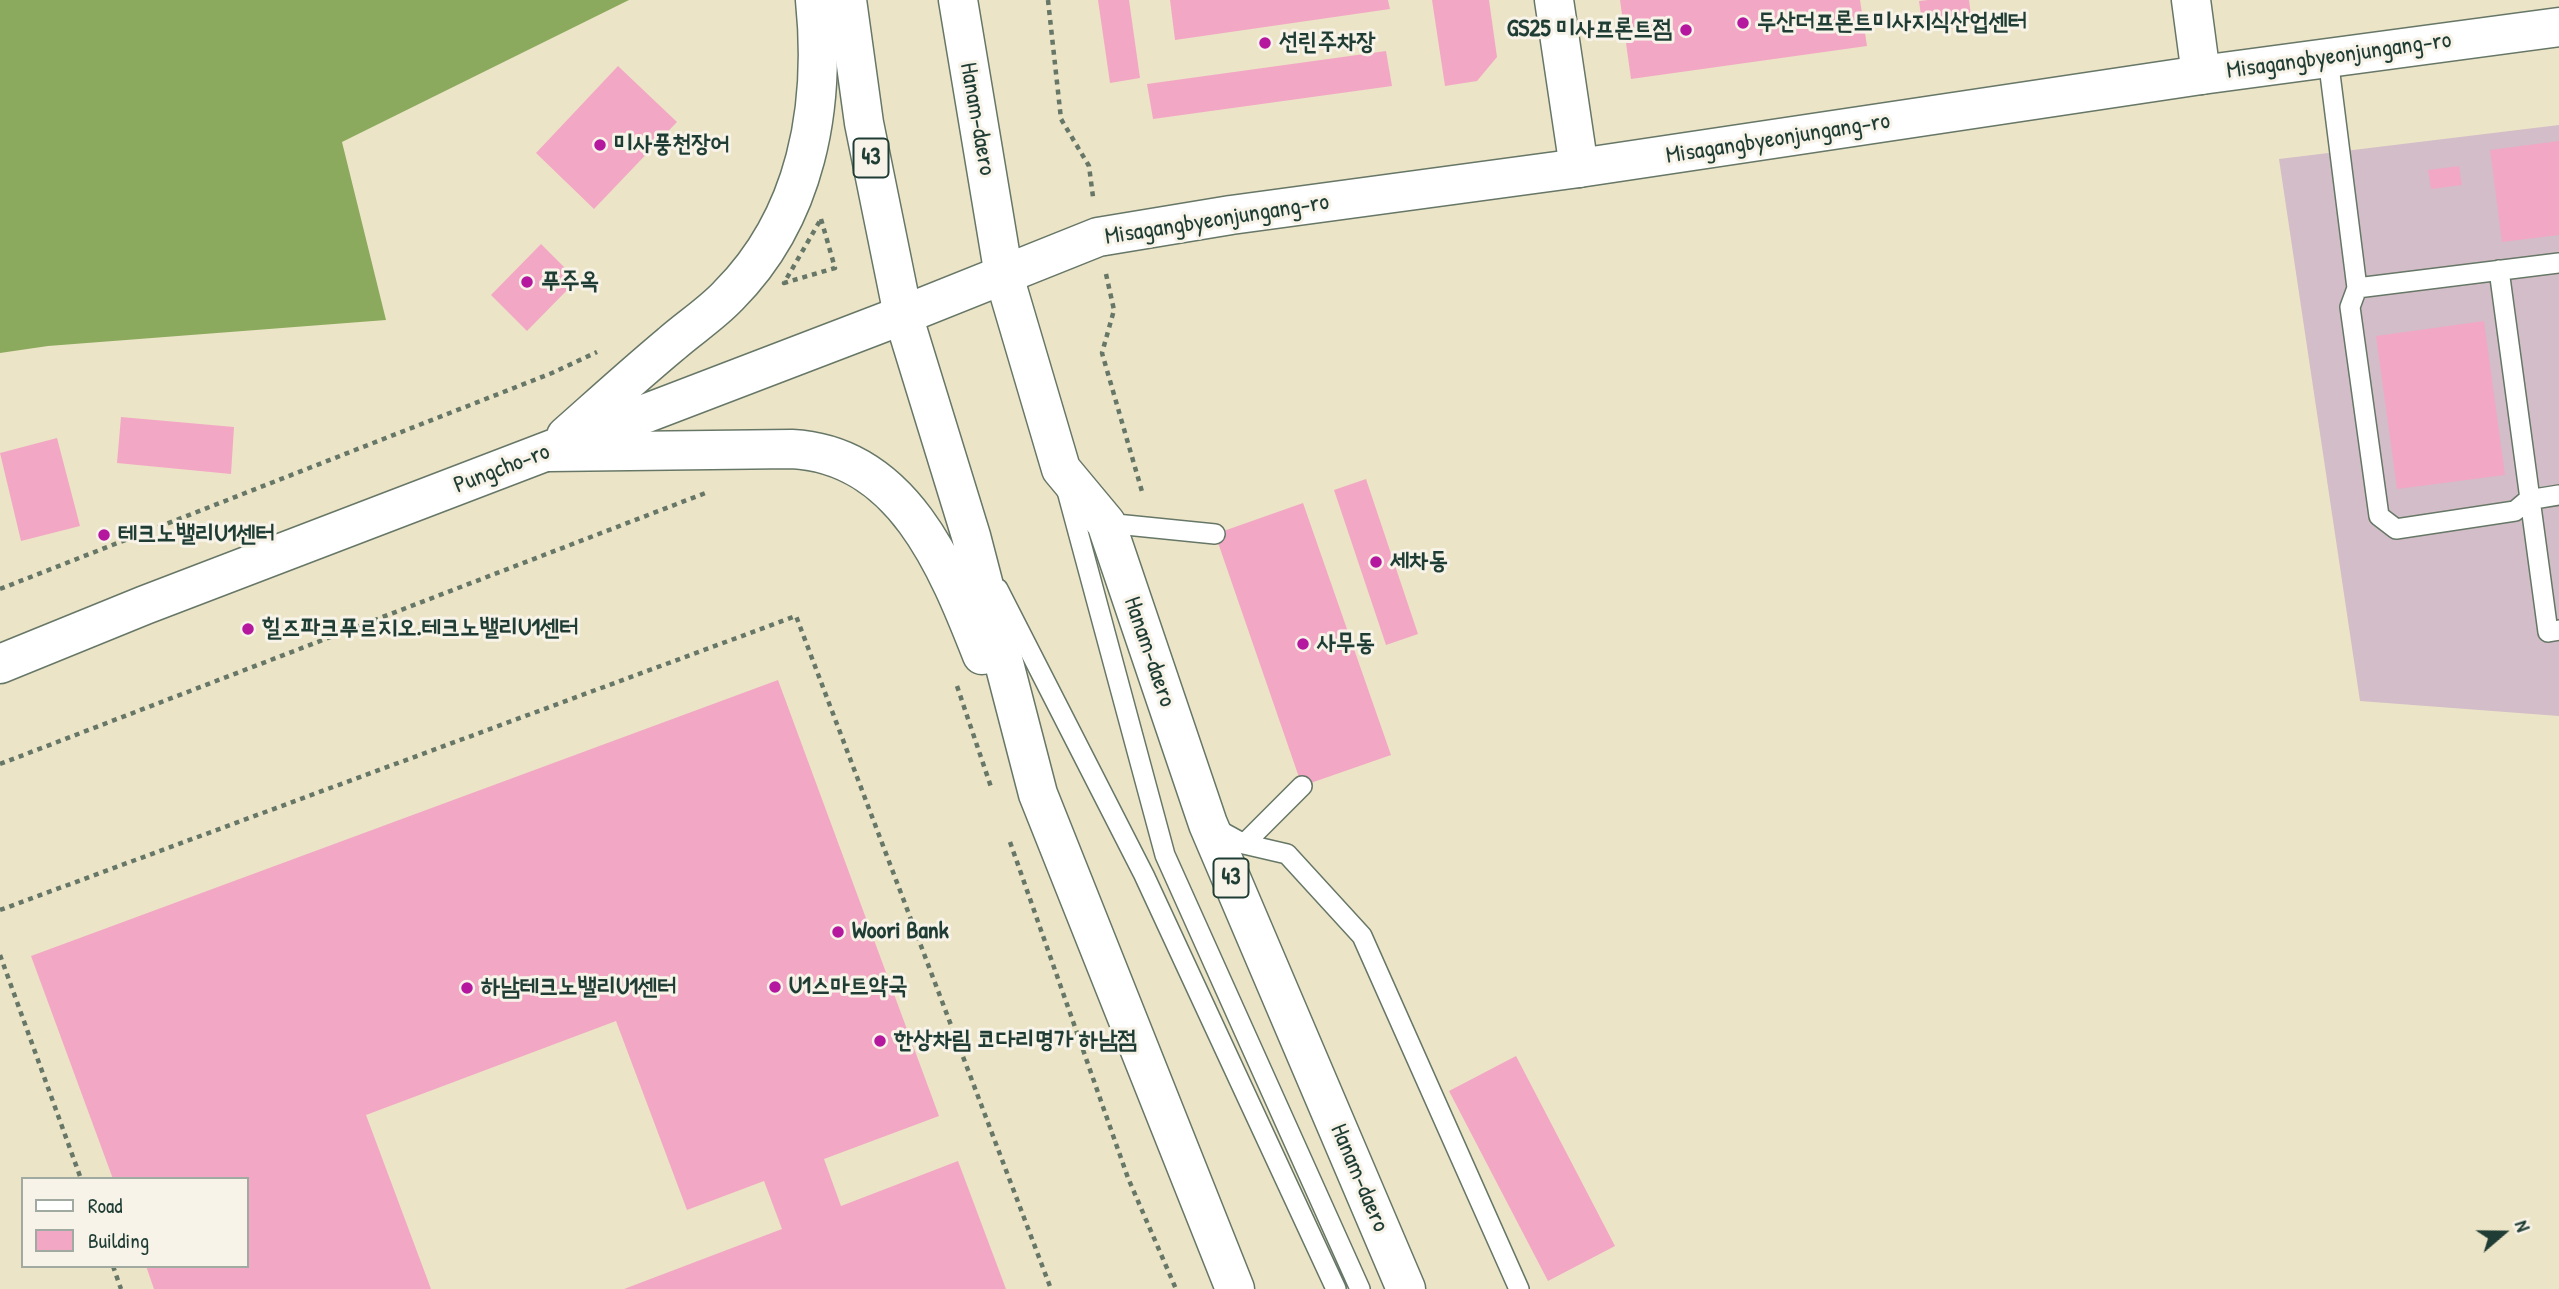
<!DOCTYPE html>
<meta charset="utf-8">
<style>
body{margin:0}
#map{position:relative;width:2559px;height:1289px;overflow:hidden;background:#ece4c7;font-family:"Patrick Hand",sans-serif}
canvas{display:block}
.legend{position:absolute;left:21px;top:1177px;width:228px;height:91px;box-sizing:border-box;background:#f7f3e8;border:2px solid #a1aaa0;margin:0;padding:9px 12px;list-style:none;font-size:21px;color:#1f3d34}
.legend li{display:flex;align-items:center;gap:14px;height:35px}
.legend b{width:35px;border:2px solid #a1aaa0}
.north{position:absolute;left:2468px;top:1198px;width:70px;height:70px;-webkit-text-stroke:5px #f7f3e8;paint-order:stroke;rotate:70deg;font-size:19px;font-weight:700;line-height:28px;text-align:center;color:#1f3d34}
.north::after{content:'';display:block;margin:auto;width:24px;height:32px;background:#1f3d34;clip-path:polygon(50% 0,100% 100%,50% 72%,0 100%)}
</style>
<div id="map">
<canvas width="2559" height="1289"></canvas>
<ul class="legend">
<li><b style="height:9px;background:#fff"></b>Road</li>
<li><b style="height:19px;background:#f2a8c4"></b>Building</li>
</ul>
<div class="north">N</div>
</div>
<script>
const context = document.querySelector('canvas').getContext('2d');
context.lineJoin = 'round';
function fillPath(path, color) {
  context.fillStyle = color;
  context.fill(path, 'evenodd');
}
function stroke(path, color, width, dash) {
  context.strokeStyle = color;
  context.lineWidth = width;
  context.lineCap = dash ? 'butt' : 'round';
  context.setLineDash(dash || []);
  context.stroke(path);
}
function label(font, color, halo, rows, align = 'center') {
  context.font = font + ' "Patrick Hand","Poor Story",sans-serif';
  context.lineWidth = 6;
  context.setLineDash([]);
  context.textBaseline = 'middle';
  context.strokeStyle = halo;
  context.fillStyle = color;
  for (const [text, x, y, turn = 0] of rows) {
    context.save();
    context.translate(x, y);
    context.rotate((+turn || 0) * Math.PI / 180);
    context.textAlign = isNaN(turn) ? turn : align;
    if (halo) context.strokeText(text, 0, 0);
    context.fillText(text, 0, 0);
    context.restore();
  }
}
const industrial = new Path2D(`
 M 2559,125 L 2559,716 L 2360,701 L 2279,159 Z`);
const forest = new Path2D(`
 M 0,0 L 629,0 L 342,142 L 386,320 L 48,346 L 0,353 Z`);
const building = new Path2D(`
 M 1098,0 L 1129,0 L 1140,78 L 1110,83 Z
 M 1170,0 L 1388,0 L 1390,9 L 1175,40 Z
 M 1432,0 L 1489,0 L 1497,57 L 1477,81 L 1445,86 Z
 M 1620,0 L 1860,0 L 1867,46 L 1631,79 Z
 M 1928,0 L 1969,0 L 1972,23 L 1923,30 L 1919,1 Z
 M 1386,51 L 1392,86 L 1153,119 L 1147,84 Z
 M 618,66 L 677,122 L 594,209 L 536,153 Z
 M 2559,141 L 2559,235 L 2502,242 L 2490,150 Z
 M 2459,166 L 2462,185 L 2431,189 L 2428,170 Z
 M 541,244 L 577,280 L 527,331 L 491,295 Z
 M 2484,321 L 2505,475 L 2397,489 L 2376,336 Z
 M 121,417 L 234,427 L 231,474 L 117,463 Z
 M 57,438 L 80,526 L 21,541 L 0,453 Z
 M 1366,479 L 1418,634 L 1386,645 L 1334,490 Z
 M 1303,503 L 1391,755 L 1302,786 L 1215,534 Z
 M 778,680 L 939,1116 L 824,1159 L 841,1206 L 958,1161 L 1006,1289 L 624,1289 L 782,1229 L 764,1181 L 687,1210 L 616,1021 L 366,1115 L 431,1289 L 154,1289 L 146,1266 L 247,1266 L 247,1179 L 113,1179 L 31,956 Z
 M 1516,1056 L 1615,1246 L 1548,1281 L 1449,1091 Z`);
const path = new Path2D(`
 M 1048,0 L 1061,119 L 1089,166 L 1093,197
 M 821,219 L 835,268 L 784,283 Z
 M 1106,274 L 1114,310 L 1102,353 L 1143,495
 M 0,589 L 552,373 L 597,352
 M 957,686 L 992,790
 M 0,764 L 708,492
 M 1010,842 L 1128,1178 L 1176,1289
 M 0,910 L 796,616 L 1051,1289
 M 0,955 L 81,1179
 M 113,1266 L 121,1289`);
const lane = new Path2D(`
 M 2328,58 L 2357,288 L 2559,263
 M 2499,270 L 2548,632 L 2559,630
 M 2357,288 L 2350,307 L 2379,516 L 2396,529 L 2515,511 L 2528,500 L 2559,495
 M 1067,491 L 1165,855 L 1360,1289
 M 1106,523 L 1215,534
 M 998,589 L 1144,875 L 1336,1289
 M 1213,827 L 1244,844 L 1287,854 L 1362,936 L 1519,1289
 M 1244,844 L 1302,786`);
const street = new Path2D(`
 M 1554,0 L 1579,168
 M 2191,0 L 2201,75`);
const secondary = new Path2D(`
 M 566,436 C 601,405 635,374 671,344 C 689,328 711,314 728,296 C 807,217 826,107 815,0
 M 0,664 L 145,605 L 903,315 L 1098,237 L 1231,215 L 1579,168 L 2201,75 L 2559,27`);
const primary = new Path2D(`
 M 847,0 L 864,123 L 903,315 L 971,536 L 1038,794 L 1235,1289
 M 958,0 L 1004,276 L 1061,469 L 1106,523 L 1208,824 L 1406,1289
 M 548,452 L 792,449 C 903,455 947,566 982,655`);
const markers = [
 [1743,23,7,"#b5179e"],
 [1686,30,7,"#b5179e"],
 [1265,43,7,"#b5179e"],
 [600,145,7,"#b5179e"],
 [527,282,7,"#b5179e"],
 [104,535,7,"#b5179e"],
 [1376,562,7,"#b5179e"],
 [248,629,7,"#b5179e"],
 [1303,644,7,"#b5179e"],
 [838,932,7,"#b5179e"],
 [775,987,7,"#b5179e"],
 [467,988,7,"#b5179e"],
 [880,1041,7,"#b5179e"]
];
const shields = [
 [871,158,35],
 [1231,878,35]
];
const shieldNames = [
 ["43",871,158],
 ["43",1231,878]
];
const poiNames = [
 ["두산더프론트미사지식산업센터",1757,23],
 ["GS25 미사프론트점",1672,30,"right"],
 ["선린주차장",1279,43],
 ["미사풍천장어",614,145],
 ["푸주옥",541,282],
 ["테크노밸리U1센터",118,535],
 ["세차동",1390,562],
 ["힐즈파크푸르지오.테크노밸리U1센터",262,629],
 ["사무동",1317,644],
 ["Woori Bank",852,932],
 ["U1스마트약국",789,987],
 ["하남테크노밸리U1센터",481,988],
 ["한상차림 코다리명가 하남점",894,1041]
];
const streetNames = [
 ["Misagangbyeonjungang-ro",2339,56,-8],
 ["Hanam-daero",977,119,80],
 ["Misagangbyeonjungang-ro",1778,139,-9],
 ["Misagangbyeonjungang-ro",1217,220,-9],
 ["Pungcho-ro",502,469,-21],
 ["Hanam-daero",1149,652,71],
 ["Hanam-daero",1359,1178,67]
];
fillPath(industrial, '#d2bdc8');
fillPath(forest, '#8caa5e');
fillPath(building, '#f2a8c4');
stroke(lane, '#677767', 22);
stroke(street, '#677767', 41);
stroke(secondary, '#677767', 41);
stroke(primary, '#677767', 41);
stroke(path, '#677767', 4.5, [5, 5]);
stroke(lane, '#fff', 19);
stroke(street, '#fff', 38);
stroke(secondary, '#fff', 38);
stroke(primary, '#fff', 38);
for (const [x, y, r, color] of markers) {
  const dot = new Path2D();
  dot.arc(x, y, r, 0, 2 * Math.PI);
  context.fillStyle = color;
  context.fill(dot);
  stroke(dot, '#f7f3e8', 2.5);
}
for (const [x, y, w] of shields) {
  const box = new Path2D();
  box.roundRect(x - w / 2, y - 19.5, w, 39, 5);
  context.fillStyle = '#f7f3e8';
  context.fill(box);
  stroke(box, '#1f3d34', 2);
}
label('bold 23px', '#1f3d34', null, shieldNames);
label('bold 24px', '#1f3d34', '#f7f3e8', poiNames, 'left');
label('24px', '#1f3d34', '#f7f3e8', streetNames);
</script>
